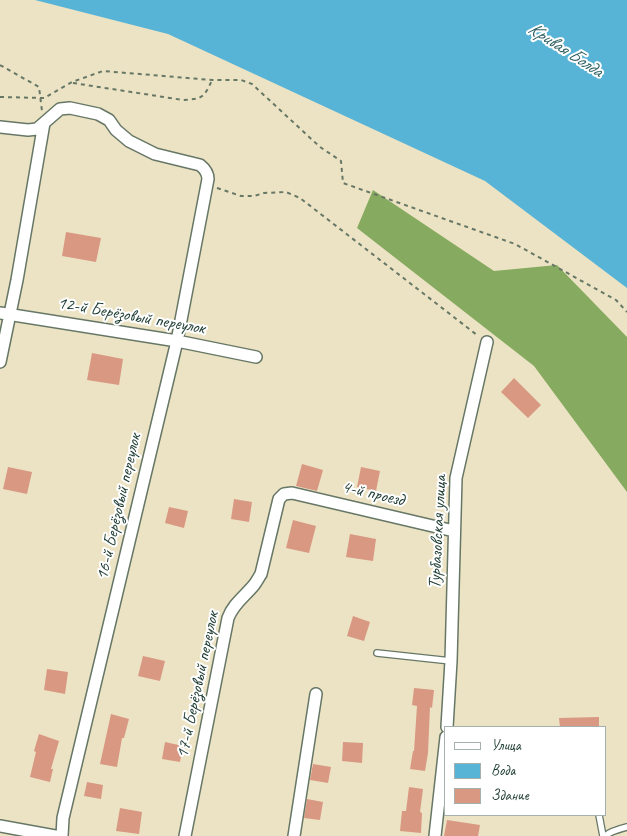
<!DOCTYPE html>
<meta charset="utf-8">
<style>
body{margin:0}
#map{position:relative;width:627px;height:836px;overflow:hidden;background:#ece3c4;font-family:Caveat,sans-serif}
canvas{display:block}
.legend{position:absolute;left:444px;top:726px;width:162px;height:90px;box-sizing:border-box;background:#fff;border:1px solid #a5b1ae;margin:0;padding:6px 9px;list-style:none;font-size:15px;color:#1f3d34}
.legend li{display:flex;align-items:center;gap:10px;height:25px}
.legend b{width:25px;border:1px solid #a5b1ae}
</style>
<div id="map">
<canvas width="627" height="836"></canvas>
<ul class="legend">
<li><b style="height:6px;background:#fff"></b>Улица</li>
<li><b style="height:14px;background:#58b4d6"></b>Вода</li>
<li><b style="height:14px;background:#d99882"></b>Здание</li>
</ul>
</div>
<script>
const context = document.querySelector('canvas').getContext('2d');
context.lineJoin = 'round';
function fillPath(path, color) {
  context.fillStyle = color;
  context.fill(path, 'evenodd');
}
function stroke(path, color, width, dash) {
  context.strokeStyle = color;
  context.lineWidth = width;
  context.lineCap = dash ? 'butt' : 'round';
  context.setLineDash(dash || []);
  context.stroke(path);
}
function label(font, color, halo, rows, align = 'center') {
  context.font = font + ' Caveat,sans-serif';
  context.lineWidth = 4;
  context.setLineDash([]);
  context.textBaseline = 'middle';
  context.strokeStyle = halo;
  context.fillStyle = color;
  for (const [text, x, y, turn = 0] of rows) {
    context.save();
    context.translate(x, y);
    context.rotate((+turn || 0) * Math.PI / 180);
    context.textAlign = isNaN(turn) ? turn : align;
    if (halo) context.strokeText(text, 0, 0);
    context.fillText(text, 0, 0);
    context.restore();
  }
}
const forest = new Path2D(`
 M 373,190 L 494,271 L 557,265 L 627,337 L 627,492 L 534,366 L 357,228 Z`);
const water = new Path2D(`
 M 35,0 L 627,0 L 627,288 L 485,181 L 168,34 Z`);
const building = new Path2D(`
 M 66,232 L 101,238 L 96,262 L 62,256 Z
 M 92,353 L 123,359 L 119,385 L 87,380 Z
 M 514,378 L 541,405 L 528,418 L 501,392 Z
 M 302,464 L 323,470 L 317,491 L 296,486 Z
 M 8,467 L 32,472 L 27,494 L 3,489 Z
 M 361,467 L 380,471 L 376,491 L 357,487 Z
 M 234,499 L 252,502 L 249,522 L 231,519 Z
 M 169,507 L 188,511 L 184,528 L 165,523 Z
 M 293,520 L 316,526 L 309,553 L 286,548 Z
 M 350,534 L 376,539 L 373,561 L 346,557 Z
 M 353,616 L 370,622 L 364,641 L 347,636 Z
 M 143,656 L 165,661 L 160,681 L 138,676 Z
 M 47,669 L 68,672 L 65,694 L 44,690 Z
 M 414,688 L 434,690 L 432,708 L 430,707 L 428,753 L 425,771 L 410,769 L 413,751 L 414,751 L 417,706 L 412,705 Z
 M 111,714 L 129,719 L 124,738 L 122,738 L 117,767 L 100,764 Z
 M 599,717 L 599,727 L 560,727 L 559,718 Z
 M 39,734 L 59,741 L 51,769 L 53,769 L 50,782 L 30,777 L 36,752 L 34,751 Z
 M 165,742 L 183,746 L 180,762 L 162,759 Z
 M 343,742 L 363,743 L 362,763 L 342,761 Z
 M 313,764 L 331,767 L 328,783 L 310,780 Z
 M 87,782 L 103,785 L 101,799 L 84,796 Z
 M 409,787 L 423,789 L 420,812 L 422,813 L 421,833 L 400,831 L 402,811 L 406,811 Z
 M 307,799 L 323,802 L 320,820 L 304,818 Z
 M 120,808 L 142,812 L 139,834 L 116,831 Z
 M 447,820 L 480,825 L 478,836 L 444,836 Z`);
const path = new Path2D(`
 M 0,65 L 39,87 L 42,111
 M 73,83 L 183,100 C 202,99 204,98 212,80
 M 0,97 L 44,98 L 72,82 L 103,71 L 212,80 L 241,80 L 252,84 L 320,147 L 341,161 L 343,183 L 515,244 L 616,300 L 627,312
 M 217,188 L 241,196 L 254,196 L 264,193 L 286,192 L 300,198 L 477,335`);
const lane = new Path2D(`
 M 377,653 L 451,661
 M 599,815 L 603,836
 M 605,836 C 611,831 619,829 627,827`);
const street = new Path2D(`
 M 0,127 L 28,130 L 37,129 L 60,109 L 70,108 L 98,114 L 109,120 L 116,130 L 129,141 L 155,154 L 200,165 C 205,169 208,173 208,179 L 177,341 L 63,818 L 62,836
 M 0,313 L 177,341 L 256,357
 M 0,362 L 17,280 L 44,123
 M 447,727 L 451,661 L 456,478 L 487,342
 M 0,826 L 55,836
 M 185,836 L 228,618 C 233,604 245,596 254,585 C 257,581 259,577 261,574 L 279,499 L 284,494 L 292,493 L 454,531
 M 294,836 L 316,694
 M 435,836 L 446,737`);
const streetNames = [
 ["12-й Берёзовый переулок",131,316,10],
 ["4-й проезд",373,494,13],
 ["16-й Берёзовый переулок",119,507,-77],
 ["Турбазовская улица",438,532,-87],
 ["17-й Берёзовый переулок",198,685,-78]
];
const waterNames = [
 ["Кривая Болда",565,50,33]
];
fillPath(forest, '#86aa60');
fillPath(water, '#58b4d6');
fillPath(building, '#d99882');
stroke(lane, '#677766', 8);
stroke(street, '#677766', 14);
stroke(path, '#677766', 2, [4, 4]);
stroke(lane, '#fff', 5.5);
stroke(street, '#fff', 11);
label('18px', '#1f3d34', '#fff', streetNames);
label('italic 19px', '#306165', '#fff', waterNames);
</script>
